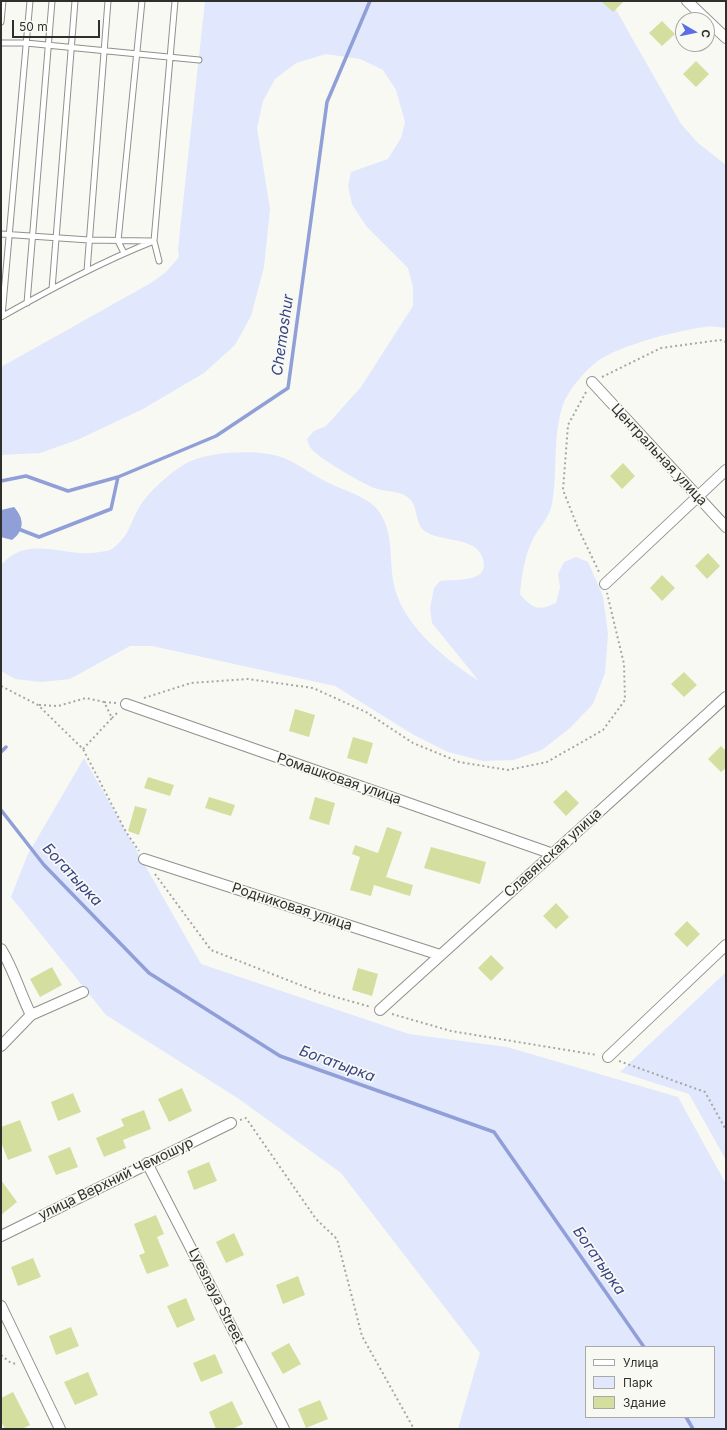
<!DOCTYPE html>
<meta charset="utf-8">
<style>
body{margin:0}
#map{position:relative;width:727px;height:1430px;overflow:hidden;background:#f8f9f3;font-family:Inter,sans-serif}
canvas{display:block}
.frame{position:absolute;inset:0;border:2px solid #2f302e;pointer-events:none}
.legend{position:absolute;left:585px;top:1346px;width:130px;height:72px;box-sizing:border-box;background:#f8f9f3;border:1px solid #a8a9a4;margin:0;padding:5px 7px;list-style:none;font-size:12px;color:#2f302e}
.legend li{display:flex;align-items:center;gap:8px;height:20px}
.legend b{width:20px;border:1px solid #a8a9a4}
.north{position:absolute;left:675px;top:12px;width:40px;height:40px;box-sizing:border-box;background:#f8f9f3;border:1px solid #a8a9a4;border-radius:50%;rotate:99deg;font-size:11px;font-weight:700;line-height:16px;text-align:center;color:#2f302e}
.north::after{content:'';display:block;margin:auto;width:14px;height:18px;background:#5a6ee5;clip-path:polygon(50% 0,100% 100%,50% 72%,0 100%)}
.scale{position:absolute;left:12px;top:20px;width:88px;height:18px;box-sizing:border-box;border:2px solid #2f302e;border-top:0;padding-left:5px;font-size:12px;line-height:14px;white-space:nowrap;color:#2f302e;-webkit-text-stroke:3px #f8f9f3;paint-order:stroke}
</style>
<div id="map">
<canvas width="727" height="1430"></canvas>
<div class="frame"></div>
<ul class="legend">
<li><b style="height:5px;background:#fff"></b>Улица</li>
<li><b style="height:11px;background:#e1e7fc"></b>Парк</li>
<li><b style="height:11px;background:#d4df9f"></b>Здание</li>
</ul>
<div class="north">С</div>
<div class="scale">50 m</div>
</div>
<script>
const context = document.querySelector('canvas').getContext('2d');
context.lineJoin = 'round';
function fillPath(path, color) {
  context.fillStyle = color;
  context.fill(path, 'evenodd');
}
function stroke(path, color, width, dash) {
  context.strokeStyle = color;
  context.lineWidth = width;
  context.lineCap = dash ? 'butt' : 'round';
  context.setLineDash(dash || []);
  context.stroke(path);
}
function label(font, color, halo, rows, align = 'center') {
  context.font = font + ' Inter,sans-serif';
  context.lineWidth = 3.5;
  context.setLineDash([]);
  context.textBaseline = 'middle';
  context.strokeStyle = halo;
  context.fillStyle = color;
  for (const [text, x, y, turn = 0] of rows) {
    context.save();
    context.translate(x, y);
    context.rotate((+turn || 0) * Math.PI / 180);
    context.textAlign = isNaN(turn) ? turn : align;
    if (halo) context.strokeText(text, 0, 0);
    context.fillText(text, 0, 0);
    context.restore();
  }
}
const green = new Path2D(`
 M 205,1 L 611,1 L 681,124 L 698,143 L 726,165 L 726,328 C 719,327 711,326 705,327 C 676,331 629,343 604,357 C 589,365 568,390 563,405 C 552,437 558,471 552,504 C 549,519 538,528 532,541 C 524,558 522,575 520,594 C 532,608 538,612 556,603 L 560,587 L 558,574 L 564,562 L 576,557 L 588,562 L 603,596 L 608,634 L 605,673 L 593,704 L 570,728 L 542,750 L 513,760 L 483,761 L 448,752 L 414,735 L 335,686 L 152,646 L 130,646 L 70,679 L 42,682 L 15,679 L 1,671 L 1,565 C 30,533 65,559 100,552 C 104,551 109,551 112,549 C 130,536 130,522 140,506 C 149,491 176,467 191,461 C 214,451 261,449 284,458 C 301,465 316,478 333,485 C 348,492 371,498 380,513 C 395,536 388,563 395,589 C 405,627 447,661 479,681 L 432,623 L 430,609 L 434,588 L 440,581 C 452,579 484,583 484,565 C 483,536 445,543 426,532 C 413,524 420,504 406,496 C 396,490 384,492 374,488 C 362,483 316,457 310,447 C 309,445 308,442 307,439 L 314,431 L 326,426 L 361,387 L 413,306 L 413,287 L 408,268 L 366,226 L 352,204 L 348,186 L 351,172 L 388,159 L 401,138 L 405,122 L 396,90 L 383,70 L 360,59 L 326,54 L 296,63 L 275,79 L 263,101 L 257,128 L 270,209 L 264,267 L 251,316 L 235,345 L 204,373 L 143,409 L 77,440 L 40,453 L 1,455 L 1,367 L 151,283 L 166,272 L 179,257 L 178,249 Z
 M 84,758 L 201,964 L 409,1034 L 507,1047 L 678,1097 L 726,1184 L 726,1429 L 458,1429 L 480,1353 L 341,1173 L 239,1099 L 106,1015 L 11,897 L 27,856 ZM 586,1347 L 714,1347 L 714,1417 L 586,1417 Z
 M 726,972 L 726,1160 L 689,1094 L 620,1072 Z`);
const water = new Path2D(`
 M 14,507 C 24,518 25,530 12,540 L 1,537 L 1,510 Z`);
const stream = new Path2D(`
 M 1,481 L 26,476 L 68,491 L 118,477
 M 16,528 L 39,537 L 111,509 L 118,477 L 216,436 L 288,388 L 327,102 L 370,1
 M 1,752 L 6,747
 M 1,810 L 44,865 L 149,973 L 280,1056 L 494,1132 L 644,1347
 M 686,1417 L 693,1429`);
const building = new Path2D(`
 M 601,1 L 624,1 L 613,12 Z
 M 662,21 L 675,34 L 662,46 L 649,33 Z
 M 696,61 L 709,74 L 696,87 L 683,74 Z
 M 623,463 L 635,476 L 622,489 L 610,476 Z
 M 708,553 L 720,566 L 707,579 L 695,566 Z
 M 662,575 L 675,588 L 662,601 L 650,588 Z
 M 684,672 L 697,685 L 684,697 L 671,684 Z
 M 295,709 L 315,715 L 309,737 L 289,731 Z
 M 353,737 L 373,743 L 367,764 L 347,758 Z
 M 721,746 L 726,751 L 726,768 L 721,772 L 708,759 Z
 M 148,777 L 174,785 L 170,796 L 144,788 Z
 M 566,790 L 579,803 L 566,816 L 553,802 Z
 M 209,797 L 235,805 L 231,816 L 205,808 Z
 M 315,797 L 335,803 L 329,825 L 309,819 Z
 M 135,806 L 147,809 L 139,835 L 128,831 Z
 M 387,827 L 402,832 L 386,877 L 413,885 L 410,896 L 374,885 L 371,896 L 350,890 L 360,857 L 352,854 L 355,845 L 378,853 Z
 M 431,847 L 486,862 L 480,884 L 424,868 Z
 M 556,903 L 569,917 L 556,929 L 543,916 Z
 M 687,921 L 700,934 L 687,947 L 674,934 Z
 M 491,955 L 504,968 L 491,981 L 478,968 Z
 M 52,967 L 62,985 L 40,997 L 30,979 Z
 M 358,968 L 378,974 L 372,996 L 352,990 Z
 M 182,1088 L 192,1111 L 169,1122 L 158,1099 Z
 M 73,1093 L 81,1112 L 58,1121 L 51,1102 Z
 M 144,1110 L 151,1129 L 123,1140 L 126,1148 L 104,1157 L 96,1138 L 124,1126 L 121,1119 Z
 M 20,1120 L 32,1151 L 8,1160 L 1,1142 L 1,1127 Z
 M 70,1147 L 78,1167 L 56,1175 L 48,1156 Z
 M 209,1162 L 217,1181 L 194,1190 L 187,1171 Z
 M 1,1180 L 17,1202 L 1,1215 Z
 M 156,1215 L 164,1234 L 157,1237 L 169,1266 L 147,1274 L 139,1255 L 145,1253 L 134,1224 Z
 M 234,1233 L 244,1255 L 226,1263 L 216,1242 Z
 M 33,1258 L 41,1277 L 18,1286 L 11,1267 Z
 M 298,1276 L 305,1295 L 283,1304 L 276,1285 Z
 M 186,1298 L 195,1320 L 177,1328 L 167,1306 Z
 M 71,1327 L 79,1346 L 56,1355 L 49,1336 Z
 M 289,1343 L 301,1364 L 283,1374 L 271,1353 Z
 M 215,1354 L 223,1373 L 201,1382 L 193,1363 Z
 M 88,1372 L 98,1395 L 75,1405 L 64,1382 Z
 M 13,1392 L 30,1425 L 22,1429 L 5,1429 L 1,1421 L 1,1398 Z
 M 320,1400 L 328,1419 L 306,1428 L 298,1409 Z
 M 232,1401 L 243,1424 L 232,1429 L 216,1429 L 209,1412 Z`);
const path = new Path2D(`
 M 602,377 L 661,348 L 720,340 L 726,342
 M 586,392 L 568,425 L 563,490 L 578,528 L 600,574
 M 1,686 L 38,705 L 83,749 L 126,832 L 139,851
 M 144,698 L 191,683 L 248,679 L 313,688 L 366,712 L 413,743 L 459,762 L 508,770 L 547,762 L 603,730 L 625,700 L 624,664 L 607,593
 M 104,702 L 117,703
 M 39,705 L 58,706 L 86,698 L 104,702 L 112,718 L 83,749
 M 112,718 L 119,711
 M 155,874 L 211,950 L 318,992 L 371,1007
 M 392,1014 L 451,1031 L 597,1055
 M 619,1061 L 705,1092 L 726,1130
 M 240,1120 L 246,1118 L 316,1219 L 337,1239 L 362,1336 L 414,1429
 M 1,1355 L 11,1363 L 17,1364`);
const lane = new Path2D(`
 M 1,22 L 3,1
 M 1,43 L 26,43 L 199,60
 M 1,234 L 89,240 L 151,241
 M 124,253 L 118,241 L 142,1
 M 159,261 L 154,241 L 175,1
 M 87,271 L 108,1
 M 52,289 L 75,1
 M 27,303 L 52,1
 M 2,316 L 30,1
 M 1,317 C 51,289 101,262 154,241`);
const street = new Path2D(`
 M 687,1 L 726,38
 M 592,382 L 726,527
 M 605,584 L 726,470
 M 126,704 L 553,854
 M 144,859 L 440,955
 M 1,949 C 14,970 20,993 31,1015
 M 380,1010 L 726,697
 M 1,1046 L 31,1015 L 83,992
 M 608,1057 L 726,945
 M 147,1163 L 284,1429
 M 1,1236 L 231,1123
 M 1,1306 L 60,1429`);
const streetNames = [
 ["Центральная улица",659,455,47],
 ["Ромашковая улица",339,779,19],
 ["Славянская улица",553,853,-42],
 ["Родниковая улица",292,907,18],
 ["улица Верхний Чемошур",116,1179,-26],
 ["Lyesnaya Street",216,1296,63]
];
const waterNames = [
 ["Chemoshur",283,335,-82],
 ["Богатырка",72,875,47],
 ["Богатырка",337,1064,20],
 ["Богатырка",599,1261,55]
];
fillPath(green, '#e1e7fc');
fillPath(water, '#909fd8');
stroke(stream, '#909fd8', 3.5);
fillPath(building, '#d4df9f');
stroke(lane, '#90918c', 7);
stroke(street, '#90918c', 12);
stroke(path, '#a6a7a3', 2, [2, 3]);
stroke(lane, '#fff', 5);
stroke(street, '#fff', 10);
label('14px', '#2f302e', '#f8f9f3', streetNames);
label('italic 15px', '#364387', '#f8f9f3', waterNames);
</script>
